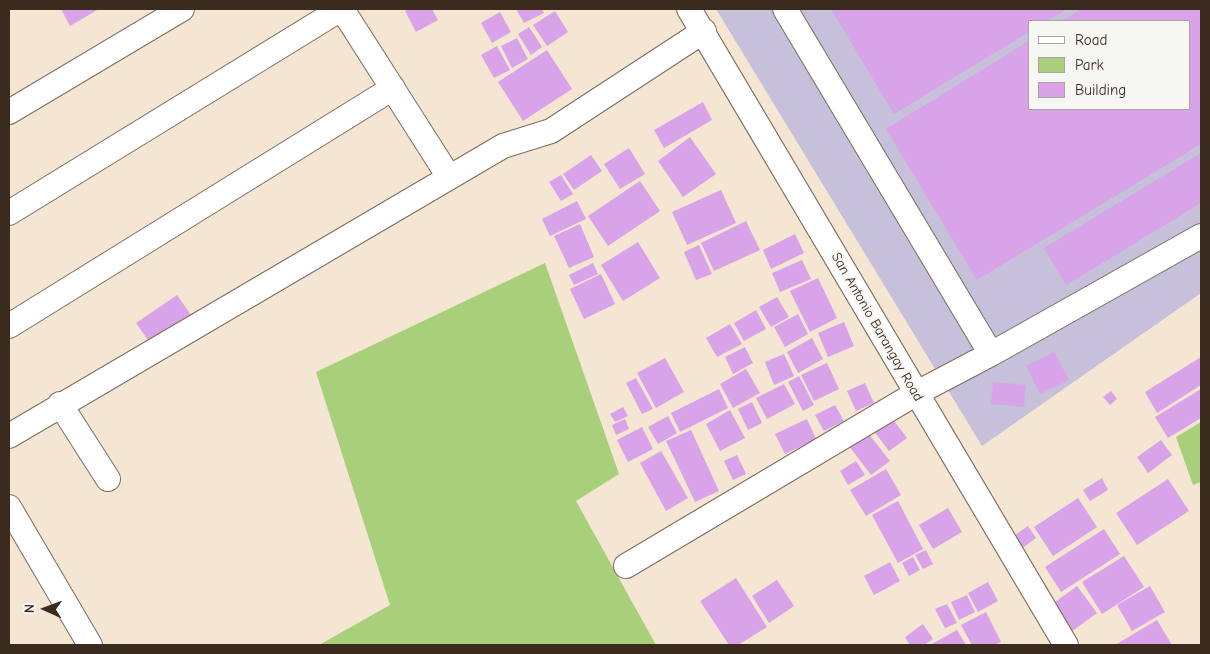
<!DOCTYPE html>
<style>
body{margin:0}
#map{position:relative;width:1210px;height:654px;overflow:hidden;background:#f4e6d2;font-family:"Comic Neue",sans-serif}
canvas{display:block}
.frame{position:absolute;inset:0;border:10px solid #3b2a1e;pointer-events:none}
.legend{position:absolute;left:1028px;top:20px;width:162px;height:90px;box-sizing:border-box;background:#f6f6f2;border:1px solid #aba49d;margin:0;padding:6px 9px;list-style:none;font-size:15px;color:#3b2a1e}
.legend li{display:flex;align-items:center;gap:10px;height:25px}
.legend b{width:25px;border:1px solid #aba49d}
.north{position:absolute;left:20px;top:584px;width:50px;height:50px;-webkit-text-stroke:4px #f6f6f2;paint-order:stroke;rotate:272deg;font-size:14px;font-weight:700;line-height:20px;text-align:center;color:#3b2a1e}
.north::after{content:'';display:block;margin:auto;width:18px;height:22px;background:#3b2a1e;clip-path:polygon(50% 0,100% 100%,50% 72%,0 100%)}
</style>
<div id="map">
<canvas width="1210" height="654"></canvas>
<div class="frame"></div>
<ul class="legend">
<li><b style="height:6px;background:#fff"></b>Road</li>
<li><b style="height:14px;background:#a8cf79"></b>Park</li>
<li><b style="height:14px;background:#d8a3e8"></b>Building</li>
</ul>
<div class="north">N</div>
</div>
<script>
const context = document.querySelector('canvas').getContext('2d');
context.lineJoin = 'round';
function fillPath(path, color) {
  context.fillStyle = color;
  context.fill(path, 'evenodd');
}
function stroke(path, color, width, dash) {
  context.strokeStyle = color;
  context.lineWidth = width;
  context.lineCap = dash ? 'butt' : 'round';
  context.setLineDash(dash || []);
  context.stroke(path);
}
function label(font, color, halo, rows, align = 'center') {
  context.font = font + ' "Comic Neue",sans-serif';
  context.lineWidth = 4.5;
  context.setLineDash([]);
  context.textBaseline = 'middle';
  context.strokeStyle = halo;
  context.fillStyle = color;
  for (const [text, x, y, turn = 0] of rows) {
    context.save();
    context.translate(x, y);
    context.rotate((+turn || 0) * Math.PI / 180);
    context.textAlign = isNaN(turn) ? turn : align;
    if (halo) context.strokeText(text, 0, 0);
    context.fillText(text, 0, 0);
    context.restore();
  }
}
const industrial = new Path2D(`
 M 716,9 L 1201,9 L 1201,293 L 982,446 ZM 1029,21 L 1189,21 L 1189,109 L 1029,109 Z`);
const green = new Path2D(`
 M 545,263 L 619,474 L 576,501 L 656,645 L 319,645 L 390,605 L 316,372 Z
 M 1201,422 L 1201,482 L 1193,485 L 1176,437 Z`);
const building = new Path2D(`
 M 61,9 L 99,9 L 70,26 Z
 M 410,9 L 432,9 L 438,20 L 416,32 L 405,11 Z
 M 516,9 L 542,9 L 544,13 L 524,23 Z
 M 831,9 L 1067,9 L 1046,21 L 1029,21 L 1029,32 L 894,114 Z
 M 1082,9 L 1201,9 L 1201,144 L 977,280 L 886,129 L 1029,41 L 1029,109 L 1189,109 L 1189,21 L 1062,21 Z
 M 555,11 L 568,32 L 547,46 L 533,25 Z
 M 500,12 L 511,32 L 492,43 L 481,23 Z
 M 529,27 L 542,47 L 531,55 L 518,34 Z
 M 517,38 L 528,59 L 512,68 L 501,46 Z
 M 497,46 L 510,70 L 494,78 L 481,55 Z
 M 547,50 L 572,89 L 523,121 L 498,82 Z
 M 703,102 L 712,120 L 664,148 L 654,130 Z
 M 690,137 L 716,174 L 683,197 L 658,161 Z
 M 629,148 L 645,174 L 620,189 L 604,164 Z
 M 1201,153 L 1201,203 L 1066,285 L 1044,248 Z
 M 591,155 L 602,171 L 574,190 L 563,174 Z
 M 561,175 L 573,194 L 561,201 L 549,182 Z
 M 640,181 L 660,211 L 608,246 L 588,216 Z
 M 721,190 L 736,223 L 687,245 L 672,212 Z
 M 577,201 L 586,219 L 550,236 L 542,219 Z
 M 746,221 L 760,250 L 714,271 L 701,243 Z
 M 580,224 L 594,257 L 569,268 L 554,236 Z
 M 795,234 L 804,253 L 771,269 L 763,250 Z
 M 638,242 L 660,278 L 623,301 L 601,265 Z
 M 699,245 L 712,274 L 696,280 L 684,252 Z
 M 802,260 L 811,279 L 780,292 L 772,273 Z
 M 593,263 L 598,274 L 574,285 L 569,275 Z
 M 601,274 L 615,304 L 584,319 L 570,289 Z
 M 818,278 L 837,318 L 810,332 L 790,291 Z
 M 177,295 L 191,315 L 150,343 L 136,323 Z
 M 777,297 L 789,317 L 771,327 L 759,307 Z
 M 756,310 L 766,329 L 744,341 L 734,323 Z
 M 798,314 L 808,334 L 785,347 L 774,327 Z
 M 844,322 L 854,346 L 828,357 L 818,333 Z
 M 730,324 L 742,344 L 717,357 L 706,338 Z
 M 812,338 L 823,359 L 798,373 L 787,352 Z
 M 745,347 L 753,363 L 733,374 L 725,357 Z
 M 1054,352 L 1069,380 L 1040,394 L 1026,366 Z
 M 784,354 L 794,376 L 774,385 L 765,362 Z
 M 1201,357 L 1201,385 L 1157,413 L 1145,392 Z
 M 665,358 L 684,392 L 656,408 L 637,373 Z
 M 827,363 L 839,389 L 814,401 L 801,375 Z
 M 746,369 L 760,393 L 733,408 L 720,384 Z
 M 799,376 L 814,405 L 803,411 L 788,382 Z
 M 636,378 L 653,409 L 642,414 L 626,383 Z
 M 993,382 L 1026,385 L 1024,407 L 991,404 Z
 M 865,383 L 874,403 L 856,411 L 847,391 Z
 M 784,384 L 795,404 L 767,419 L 756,398 Z
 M 719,389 L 728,408 L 680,432 L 671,413 Z
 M 1201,389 L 1201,418 L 1168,438 L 1155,417 Z
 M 1111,391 L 1117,399 L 1110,405 L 1103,397 Z
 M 752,402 L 762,423 L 748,430 L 738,409 Z
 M 835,405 L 844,421 L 824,431 L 815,415 Z
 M 623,407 L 628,416 L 615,422 L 610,414 Z
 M 730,410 L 745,438 L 720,451 L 706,424 Z
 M 888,413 L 907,438 L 889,451 L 870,426 Z
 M 668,416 L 677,433 L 658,444 L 648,427 Z
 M 625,419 L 629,429 L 616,435 L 612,425 Z
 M 807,419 L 816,439 L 785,454 L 775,434 Z
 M 642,427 L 653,449 L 628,462 L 617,440 Z
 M 864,428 L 890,461 L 871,475 L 846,442 Z
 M 691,430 L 719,491 L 695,502 L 666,441 Z
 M 1161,440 L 1172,455 L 1148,473 L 1137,457 Z
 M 661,451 L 688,498 L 666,511 L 640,463 Z
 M 737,455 L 746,474 L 733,480 L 724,461 Z
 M 856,461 L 865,475 L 848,485 L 840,471 Z
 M 886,469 L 901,495 L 866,516 L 850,490 Z
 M 1102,478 L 1108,490 L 1090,501 L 1083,490 Z
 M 1168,479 L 1189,511 L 1137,545 L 1116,513 Z
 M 1078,498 L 1097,527 L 1053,556 L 1034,527 Z
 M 898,501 L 923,549 L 898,563 L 872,515 Z
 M 948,508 L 962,532 L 933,549 L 919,525 Z
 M 1028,526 L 1036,538 L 1017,552 L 1008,540 Z
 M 1104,529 L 1120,554 L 1061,592 L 1045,567 Z
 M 926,550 L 933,564 L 923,569 L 915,555 Z
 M 1124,556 L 1144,587 L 1102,614 L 1082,582 Z
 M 913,557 L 920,570 L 909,576 L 902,563 Z
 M 890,562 L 900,581 L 874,595 L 864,576 Z
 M 736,578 L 767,627 L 738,645 L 729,645 L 700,601 Z
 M 777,580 L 794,606 L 769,623 L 752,596 Z
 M 988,582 L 998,601 L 978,612 L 968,593 Z
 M 1077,586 L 1097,613 L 1067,635 L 1047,608 Z
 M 1150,586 L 1165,612 L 1132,631 L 1117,605 Z
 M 967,595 L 975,612 L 959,620 L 951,602 Z
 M 947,604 L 957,623 L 945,628 L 935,609 Z
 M 986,612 L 1001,642 L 994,645 L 972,645 L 961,625 Z
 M 1157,620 L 1172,645 L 1115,645 Z
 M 923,624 L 933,639 L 924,645 L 910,645 L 905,637 Z
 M 957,630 L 966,645 L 930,645 Z`);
const minor = new Path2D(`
 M 342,9 L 449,177
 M 689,9 L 1066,645
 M 785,9 L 991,354
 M 9,112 L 182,9
 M 9,213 L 341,9
 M 9,326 L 393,88
 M 60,404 L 108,479
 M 9,436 L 503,146 L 551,131 L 704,31
 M 9,507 L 90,645
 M 626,566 L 915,394 L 991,354 L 1201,236`);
const streetNames = [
 ["San Antonio Barangay Road",877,327,60]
];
fillPath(industrial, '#c6c0da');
fillPath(green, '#a8cf79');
fillPath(building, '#d8a3e8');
stroke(minor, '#7c6c5d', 26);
stroke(minor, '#fff', 24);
label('14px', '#3b2a1e', '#f6f6f2', streetNames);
</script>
